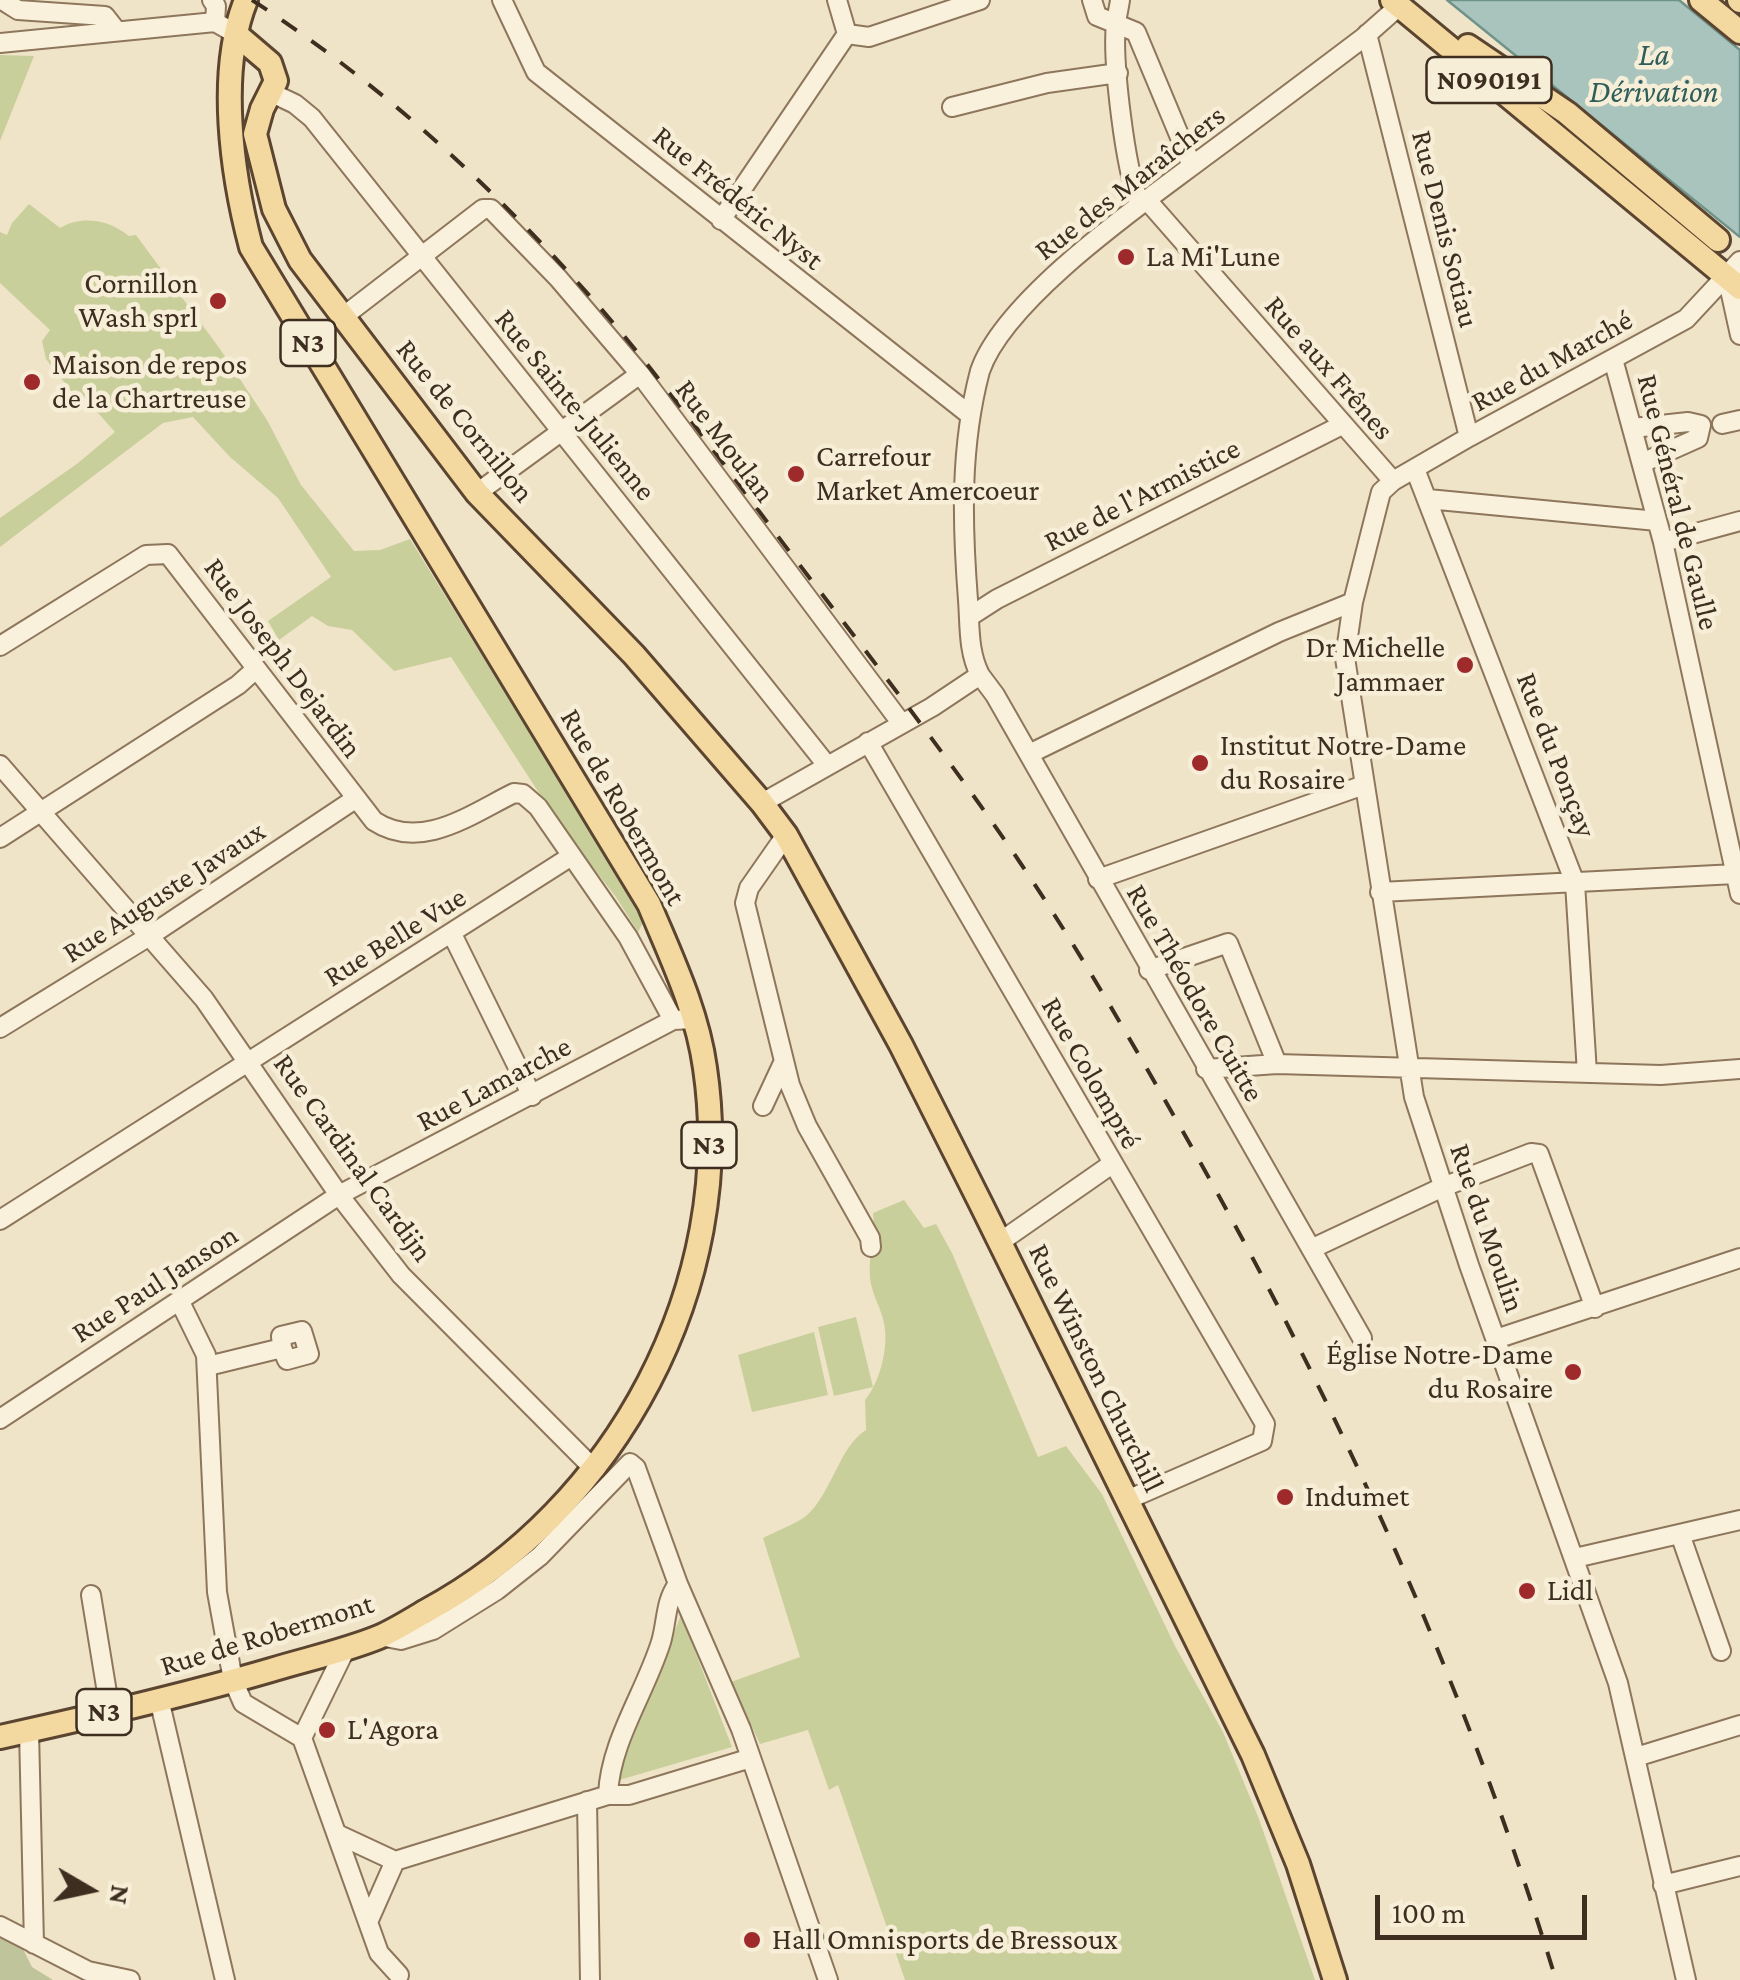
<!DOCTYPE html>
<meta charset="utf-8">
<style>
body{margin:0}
#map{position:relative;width:1740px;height:1980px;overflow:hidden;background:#f0e4c8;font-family:"Crimson Pro",serif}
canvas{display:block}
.north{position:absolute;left:40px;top:1840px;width:100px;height:100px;-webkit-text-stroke:8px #f7eed8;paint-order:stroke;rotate:99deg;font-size:28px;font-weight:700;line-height:40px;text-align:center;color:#3d2e20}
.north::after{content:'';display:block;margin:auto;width:35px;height:45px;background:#3d2e20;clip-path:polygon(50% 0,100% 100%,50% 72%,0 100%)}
.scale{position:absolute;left:1375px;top:1895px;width:212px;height:45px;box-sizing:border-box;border:5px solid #3d2e20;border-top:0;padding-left:12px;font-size:30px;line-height:35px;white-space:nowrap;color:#3d2e20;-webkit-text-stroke:8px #f7eed8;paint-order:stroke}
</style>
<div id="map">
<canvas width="1740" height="1980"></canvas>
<div class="north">N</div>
<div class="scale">100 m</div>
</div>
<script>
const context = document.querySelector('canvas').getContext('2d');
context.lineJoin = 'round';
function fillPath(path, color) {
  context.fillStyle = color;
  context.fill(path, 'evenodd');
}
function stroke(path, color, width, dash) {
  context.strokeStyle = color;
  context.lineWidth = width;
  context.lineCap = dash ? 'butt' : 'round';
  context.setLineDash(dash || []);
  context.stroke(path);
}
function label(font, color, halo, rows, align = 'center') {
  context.font = font + ' "Crimson Pro",serif';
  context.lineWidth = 9;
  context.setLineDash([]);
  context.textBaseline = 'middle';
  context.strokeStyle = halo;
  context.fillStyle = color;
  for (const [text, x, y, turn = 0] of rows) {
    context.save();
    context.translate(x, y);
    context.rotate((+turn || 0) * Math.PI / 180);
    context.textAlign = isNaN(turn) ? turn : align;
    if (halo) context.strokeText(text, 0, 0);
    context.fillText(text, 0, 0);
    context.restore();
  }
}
const green = new Path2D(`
 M 0,55 L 34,56 L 0,141 Z
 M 29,204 L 60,228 C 83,215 109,220 129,236 L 136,235 L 220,349 L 267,420 L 301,485 L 354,551 L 380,550 L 410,539 L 645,919 L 638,932 L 616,897 L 561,827 L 451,657 L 394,671 L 352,630 L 328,626 L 312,616 L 279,640 L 268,621 L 331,577 L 278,498 L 230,457 L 193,417 L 163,423 L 0,547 L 0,518 L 78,463 L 115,432 L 82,395 L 75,396 L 46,359 L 42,341 L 50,330 L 0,283 L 0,232 L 7,235 L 12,223 Z
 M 904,1200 L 924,1228 L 936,1224 L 952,1253 L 1038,1457 L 1066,1446 L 1102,1494 L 1175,1646 L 1223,1732 L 1259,1819 L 1315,1980 L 905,1980 L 838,1785 L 829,1790 L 808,1730 L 760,1744 L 731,1682 L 800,1657 L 763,1538 C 776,1531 794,1525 806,1516 C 831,1495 840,1445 866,1430 L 865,1400 C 880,1382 889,1347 884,1323 C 881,1308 871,1293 870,1277 C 868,1255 876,1236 873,1213 Z
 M 856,1317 L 873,1387 L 834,1396 L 818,1327 Z
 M 814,1332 L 828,1395 L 752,1412 L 738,1355 Z
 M 681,1615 L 732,1747 L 616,1781 Z`);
const cemetery = new Path2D(`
 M 0,1937 L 22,1947 L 32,1967 L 53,1980 L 0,1980 Z`);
const water = new Path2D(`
 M 1447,0 L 1679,0 L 1740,50 L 1740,237 Z`);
const minor = new Path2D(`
 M 2,0 L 18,10 L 105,16 L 116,30
 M 212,0 L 216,6 L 215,22
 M 502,0 L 536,72 L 970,415
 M 837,0 L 847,34
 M 1092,0 L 1097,16 L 1136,32 L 1192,166
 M 1120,0 C 1119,8 1117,15 1116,23 C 1112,60 1125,171 1140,204
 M 1367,34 L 1469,437
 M 0,43 L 215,22 L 236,34
 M 272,93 L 295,104 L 312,118 L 826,764
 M 952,107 L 1047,83 L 1118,73
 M 1146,199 L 1393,481
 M 721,220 L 847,34 L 869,37 L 980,0
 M 1727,276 L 1740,335
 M 344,316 L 483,209 L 491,209 L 558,278 L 640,374 L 902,724
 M 1613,359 L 1663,542 L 1740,894
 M 1722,424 L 1740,420
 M 1633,428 L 1688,422 L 1701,425 L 1698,438 L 1642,463
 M 1415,469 L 1575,883 L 1587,1073
 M 477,493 L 640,374
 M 1428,499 L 1657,521
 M 1663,542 L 1740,521
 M 969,617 L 997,599 L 1342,425
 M 0,646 L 146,555 L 168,554 L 374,821 C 421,852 471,814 514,793 L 523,794 L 538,807 L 628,937 L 673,1020 L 694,1019
 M 980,675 L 995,695 L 1362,1338
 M 868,742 L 1265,1424 L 1262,1441 L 1127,1500
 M 1029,754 L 1279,632 L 1353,602
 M 0,765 L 204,999 L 339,1195 L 401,1275 L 594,1469
 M 762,803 L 932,707 L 980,675 C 968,651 970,627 968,600 C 962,522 960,447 980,371 C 1005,298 1143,203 1204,157 C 1257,118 1310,78 1363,38 L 1398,7
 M 786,835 L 749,888 L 745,903 L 790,1085 L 807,1126 L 870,1238 L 871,1247
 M 0,838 L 238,685 L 256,669
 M 1098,879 L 1364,785
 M 1380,892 L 1736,874
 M 452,934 L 532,1096
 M 1149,970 L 1228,943 L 1277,1064
 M 0,1028 L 151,935 L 355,799
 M 1206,1069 L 1277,1064 L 1661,1075 L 1740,1069
 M 763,1106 L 783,1063
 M 0,1220 L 570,857
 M 1000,1242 L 1112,1164
 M 1311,1249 L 1443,1187 L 1531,1153 L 1539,1154 L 1595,1308
 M 180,1302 L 206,1355 L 217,1592 L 233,1680 L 243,1703 L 302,1738 L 379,1953 L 399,1975
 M 1496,1339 L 1740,1258
 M 208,1366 L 282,1348 L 287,1360 L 309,1354 L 302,1331 L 281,1336 L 282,1348
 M 0,1419 L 339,1195 L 673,1020
 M 1680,1534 L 1721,1651
 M 1575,1558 L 1740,1520
 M 91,1595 L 110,1711
 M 380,1636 L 401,1640 L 433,1630 L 497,1590 L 540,1556 L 630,1463 L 636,1468 L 678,1584 L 741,1729 L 828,1980
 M 159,1699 L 225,1980
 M 29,1731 L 34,1944
 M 302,1738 L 346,1648
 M 1636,1757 L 1740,1725
 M 608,1795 C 610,1742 645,1693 661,1642 C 667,1622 665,1601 678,1584
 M 587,1801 L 590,1980
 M 337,1834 L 395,1861 L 608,1795 L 629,1795 L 751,1758
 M 1663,1885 L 1740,1866
 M 368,1922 L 395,1861
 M 0,1926 L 88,1971 L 130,1980
 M 1686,1980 L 1618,1683 L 1469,1265 L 1414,1097 L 1345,658 L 1353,602 L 1381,492 L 1393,481 L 1469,437 L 1686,319 L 1740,261`);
const major = new Path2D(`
 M 1392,0 L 1740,288
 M 1701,0 L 1740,32
 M 1739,0 L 1740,1
 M 236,34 L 270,63 L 276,81 L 262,109 L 255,134 L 274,209 L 300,260 L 477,493 L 634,655 L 762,803 L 786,835 L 901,1045 L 981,1204 L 1253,1755 L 1298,1864 L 1335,1980
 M 1468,46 L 1567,113 L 1718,240
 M 0,1737 C 91,1717 182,1696 271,1670 C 307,1659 345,1651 379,1637 C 395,1630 411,1620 426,1611 C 616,1509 737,1284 705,1068 C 697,1010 671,957 649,904 L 251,247 C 232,175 217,72 246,0`);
const rail = new Path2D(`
 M 252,0 C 381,84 495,188 596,303 C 664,381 726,468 789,551 C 867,653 947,755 1019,861 C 1078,948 1130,1039 1182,1130 C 1337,1402 1464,1680 1556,1980`);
const markers = [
 [1126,257,10,"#9e2a2b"],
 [218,301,10,"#9e2a2b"],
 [32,382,10,"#9e2a2b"],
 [796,474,10,"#9e2a2b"],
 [1465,665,10,"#9e2a2b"],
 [1200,763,10,"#9e2a2b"],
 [1573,1372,10,"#9e2a2b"],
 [1285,1497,10,"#9e2a2b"],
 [1527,1591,10,"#9e2a2b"],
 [327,1730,10,"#9e2a2b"],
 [752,1940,10,"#9e2a2b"]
];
const shields = [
 [1489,80,125],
 [308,343,55],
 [709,1145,55],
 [104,1712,55]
];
const shieldNames = [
 ["N090191",1489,80],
 ["N3",308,343],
 ["N3",709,1145],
 ["N3",104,1712]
];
const streetNames = [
 ["Rue des Maraîchers",1130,183,-38],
 ["Rue Frédéric Nyst",738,198,39],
 ["Rue Denis Sotiau",1445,229,76],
 ["Rue du Marché",1552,361,-29],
 ["Rue aux Frênes",1329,368,49],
 ["Rue Sainte-Julienne",575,405,51],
 ["Rue de Cornillon",465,421,51],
 ["Rue Moulan",725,441,53],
 ["Rue de l'Armistice",1142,495,-27],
 ["Rue Général de Gaulle",1678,502,76],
 ["Rue Joseph Dejardin",283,658,53],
 ["Rue du Ponçay",1556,755,69],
 ["Rue de Robermont",623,807,60],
 ["Rue Auguste Javaux",164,892,-33],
 ["Rue Belle Vue",395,937,-32],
 ["Rue Théodore Cuitte",1195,993,60],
 ["Rue Colompré",1091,1073,60],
 ["Rue Lamarche",494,1084,-28],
 ["Rue Cardinal Cardijn",353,1158,54],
 ["Rue du Moulin",1487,1228,71],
 ["Rue Paul Janson",155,1284,-33],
 ["Rue Winston Churchill",1096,1368,64],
 ["Rue de Robermont",267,1635,-17]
];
const poiNames = [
 ["La Mi'Lune",1146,257],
 ["Cornillon",198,284,"right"],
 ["Wash sprl",198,318,"right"],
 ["Maison de repos",52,365],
 ["de la Chartreuse",52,399],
 ["Carrefour",816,457],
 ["Market Amercoeur",816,491],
 ["Dr Michelle",1445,648,"right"],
 ["Jammaer",1445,682,"right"],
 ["Institut Notre-Dame",1220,746],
 ["du Rosaire",1220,780],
 ["Église Notre-Dame",1553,1355,"right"],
 ["du Rosaire",1553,1389,"right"],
 ["Indumet",1305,1497],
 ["Lidl",1547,1591],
 ["L'Agora",347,1730],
 ["Hall Omnisports de Bressoux",772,1940]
];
const waterNames = [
 ["La",1654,55],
 ["Dérivation",1654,92]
];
fillPath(green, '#c9cf9b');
fillPath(cemetery, '#bfc49a');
fillPath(water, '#a9c4bc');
stroke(water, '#6f938a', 2.5);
stroke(minor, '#8d765c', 22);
stroke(major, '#5b4430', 28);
stroke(minor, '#faf1dc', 18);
stroke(major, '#f3d9a0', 22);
stroke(rail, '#3d2e20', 4, [18, 18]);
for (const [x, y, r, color] of markers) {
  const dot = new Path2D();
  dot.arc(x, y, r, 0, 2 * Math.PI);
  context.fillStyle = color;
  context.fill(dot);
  stroke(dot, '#f7eed8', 4);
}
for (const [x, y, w] of shields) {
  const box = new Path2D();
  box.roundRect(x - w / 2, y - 23, w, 46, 8);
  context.fillStyle = '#f7eed8';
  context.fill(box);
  stroke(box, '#3d2e20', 2.5);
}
label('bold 28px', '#3d2e20', null, shieldNames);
label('30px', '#3d2e20', '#f7eed8', streetNames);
label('30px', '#3d2e20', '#f7eed8', poiNames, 'left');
label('italic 32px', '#2f5d5a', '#f7eed8', waterNames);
</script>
